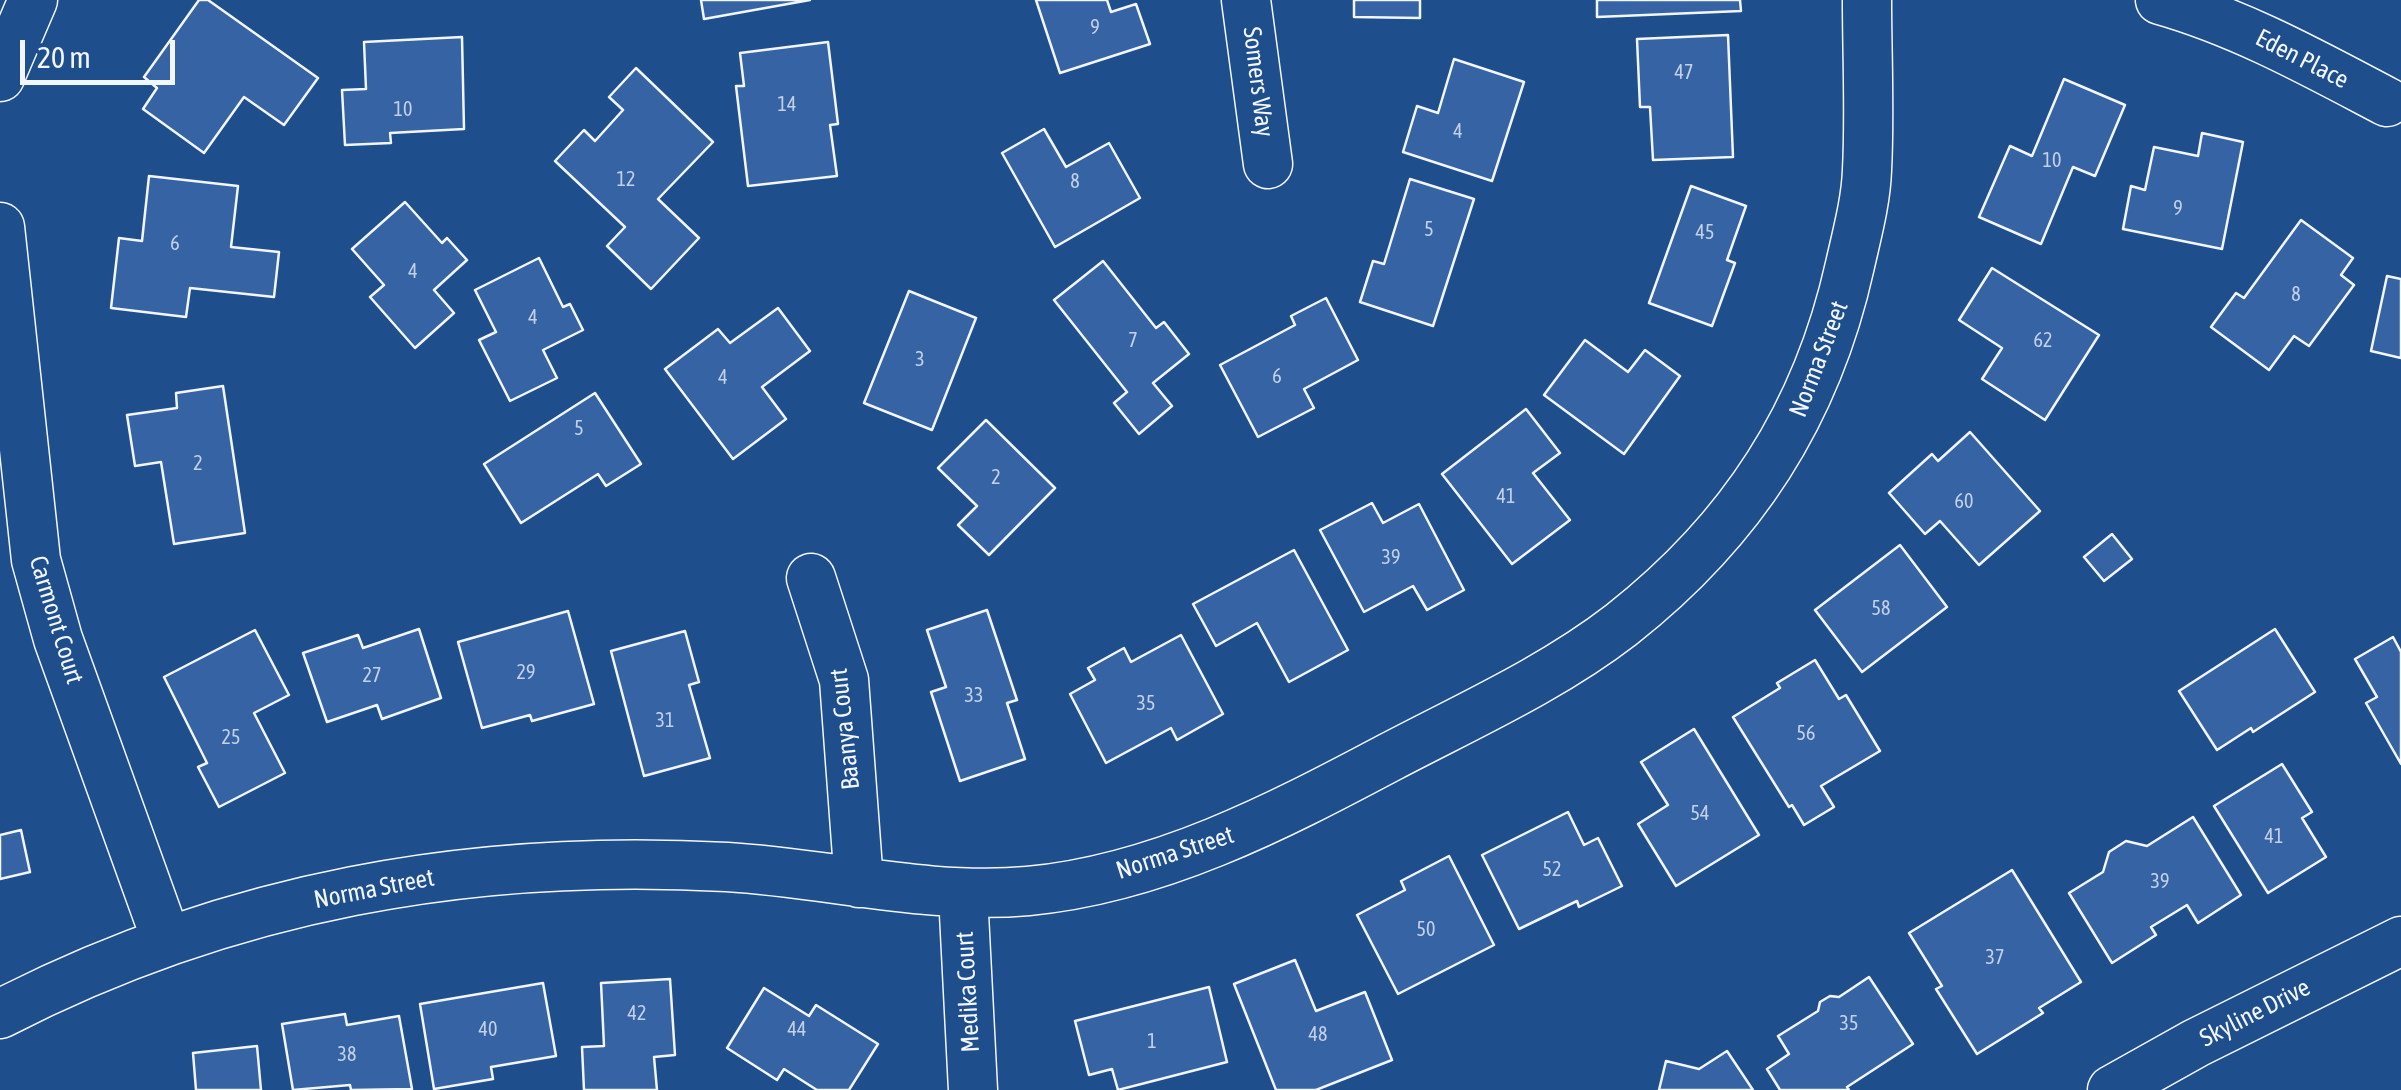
<!DOCTYPE html>
<style>
body{margin:0}
#map{position:relative;width:2401px;height:1090px;overflow:hidden;background:#1f4e8c;font-family:"Asap Condensed",sans-serif}
canvas{display:block}
.scale{position:absolute;left:20px;top:40px;width:155px;height:45px;box-sizing:border-box;border:5px solid #f2f6ff;border-top:0;padding-left:12px;font-size:30px;line-height:35px;white-space:nowrap;color:#f2f6ff;-webkit-text-stroke:8px #1f4e8c;paint-order:stroke}
</style>
<div id="map">
<canvas width="2401" height="1090"></canvas>
<div class="scale">20 m</div>
</div>
<script>
const context = document.querySelector('canvas').getContext('2d');
context.lineJoin = 'round';
function fillPath(path, color) {
  context.fillStyle = color;
  context.fill(path, 'evenodd');
}
function stroke(path, color, width, dash) {
  context.strokeStyle = color;
  context.lineWidth = width;
  context.lineCap = dash ? 'butt' : 'round';
  context.setLineDash(dash || []);
  context.stroke(path);
}
function label(font, color, halo, rows, align = 'center') {
  context.font = font + ' "Asap Condensed",sans-serif';
  context.lineWidth = 8;
  context.setLineDash([]);
  context.textBaseline = 'middle';
  context.strokeStyle = halo;
  context.fillStyle = color;
  for (const [text, x, y, turn = 0] of rows) {
    context.save();
    context.translate(x, y);
    context.rotate((+turn || 0) * Math.PI / 180);
    context.textAlign = isNaN(turn) ? turn : align;
    if (halo) context.strokeText(text, 0, 0);
    context.fillText(text, 0, 0);
    context.restore();
  }
}
const building = new Path2D(`
 M 199,0 L 208,0 L 318,78 L 284,125 L 244,97 L 204,153 L 143,109 L 157,88 L 144,77 Z
 M 701,0 L 810,0 L 704,19 Z
 M 1036,0 L 1107,0 L 1111,12 L 1136,4 L 1150,44 L 1060,73 Z
 M 1354,0 L 1420,0 L 1420,18 L 1354,17 Z
 M 1597,0 L 1740,0 L 1741,11 L 1597,17 Z
 M 1728,35 L 1733,157 L 1653,160 L 1650,107 L 1640,107 L 1637,39 Z
 M 462,37 L 464,129 L 390,133 L 391,143 L 345,145 L 342,90 L 366,89 L 364,42 Z
 M 828,42 L 838,124 L 830,125 L 837,176 L 748,186 L 736,86 L 744,86 L 740,53 Z
 M 1454,59 L 1524,82 L 1492,181 L 1403,152 L 1417,106 L 1438,113 Z
 M 636,68 L 713,142 L 658,199 L 699,238 L 651,289 L 607,246 L 625,227 L 555,161 L 584,130 L 595,141 L 623,110 L 609,97 Z
 M 2064,79 L 2125,105 L 2095,176 L 2073,167 L 2041,244 L 1979,217 L 2010,146 L 2032,156 Z
 M 1044,129 L 1066,167 L 1109,143 L 1140,198 L 1055,247 L 1002,153 Z
 M 2202,133 L 2243,142 L 2222,249 L 2123,229 L 2131,186 L 2145,190 L 2154,147 L 2198,156 Z
 M 149,176 L 238,186 L 231,247 L 279,252 L 274,297 L 190,288 L 186,317 L 111,308 L 119,238 L 142,241 Z
 M 1410,179 L 1474,199 L 1433,326 L 1360,302 L 1373,261 L 1384,264 Z
 M 1691,186 L 1746,206 L 1727,260 L 1735,263 L 1712,326 L 1649,303 Z
 M 405,202 L 442,243 L 447,238 L 467,260 L 434,290 L 454,313 L 415,348 L 370,297 L 384,285 L 352,249 Z
 M 2301,220 L 2353,258 L 2341,275 L 2354,285 L 2309,346 L 2294,336 L 2269,370 L 2211,327 L 2236,293 L 2244,298 Z
 M 539,258 L 563,307 L 570,304 L 583,330 L 543,350 L 557,378 L 510,401 L 479,340 L 496,332 L 475,290 Z
 M 1103,261 L 1156,328 L 1164,322 L 1189,354 L 1153,383 L 1172,406 L 1139,434 L 1114,403 L 1127,392 L 1054,300 Z
 M 1992,268 L 2099,335 L 2045,420 L 1982,379 L 2002,348 L 1959,320 Z
 M 2387,276 L 2401,279 L 2401,358 L 2371,351 Z
 M 909,291 L 976,318 L 932,430 L 864,403 Z
 M 1326,298 L 1358,360 L 1304,389 L 1314,408 L 1258,437 L 1220,365 L 1295,325 L 1291,316 Z
 M 778,308 L 810,351 L 762,387 L 786,419 L 733,459 L 665,369 L 718,329 L 730,343 Z
 M 1585,340 L 1628,372 L 1645,350 L 1680,376 L 1624,454 L 1544,395 Z
 M 223,386 L 245,533 L 174,544 L 161,462 L 135,466 L 127,415 L 177,408 L 176,393 Z
 M 595,393 L 641,464 L 606,486 L 598,474 L 521,523 L 484,464 Z
 M 1526,409 L 1560,453 L 1533,473 L 1570,520 L 1512,564 L 1442,474 Z
 M 986,420 L 1055,488 L 989,555 L 958,525 L 977,506 L 938,468 Z
 M 1970,432 L 2040,511 L 1979,565 L 1940,521 L 1925,534 L 1889,493 L 1932,454 L 1938,461 Z
 M 1372,503 L 1383,523 L 1419,504 L 1464,590 L 1427,610 L 1413,586 L 1364,612 L 1320,530 Z
 M 2112,534 L 2132,559 L 2104,581 L 2084,557 Z
 M 1900,545 L 1947,607 L 1862,672 L 1815,610 Z
 M 1294,550 L 1348,650 L 1289,682 L 1257,623 L 1216,646 L 1193,604 Z
 M 987,610 L 1017,700 L 1007,703 L 1025,759 L 960,781 L 931,692 L 946,687 L 927,630 Z
 M 568,611 L 594,704 L 532,721 L 530,715 L 482,728 L 458,642 Z
 M 419,629 L 441,698 L 382,719 L 377,705 L 327,722 L 303,653 L 358,635 L 363,648 Z
 M 2275,629 L 2315,692 L 2253,732 L 2251,728 L 2217,750 L 2179,691 Z
 M 255,630 L 289,695 L 254,713 L 285,773 L 219,807 L 198,767 L 207,763 L 164,677 Z
 M 685,631 L 699,682 L 689,685 L 710,758 L 644,776 L 611,651 Z
 M 1181,635 L 1223,714 L 1177,740 L 1171,728 L 1106,763 L 1070,694 L 1095,680 L 1088,668 L 1124,648 L 1131,662 Z
 M 2393,637 L 2401,652 L 2401,764 L 2366,703 L 2377,697 L 2355,659 Z
 M 1815,660 L 1839,699 L 1846,695 L 1880,751 L 1821,786 L 1834,807 L 1804,825 L 1792,805 L 1789,807 L 1733,717 L 1780,688 L 1777,683 Z
 M 1694,729 L 1759,835 L 1676,886 L 1638,824 L 1668,805 L 1641,762 Z
 M 2282,764 L 2312,812 L 2302,818 L 2326,857 L 2268,893 L 2214,806 Z
 M 1568,812 L 1584,845 L 1598,838 L 1622,886 L 1579,907 L 1577,901 L 1519,929 L 1482,855 Z
 M 2193,817 L 2241,895 L 2198,923 L 2187,905 L 2151,927 L 2156,935 L 2112,963 L 2069,893 L 2103,872 L 2109,852 L 2126,841 L 2147,846 Z
 M 21,830 L 30,872 L 0,879 L 0,835 Z
 M 1449,856 L 1494,945 L 1398,994 L 1357,915 L 1405,890 L 1401,881 Z
 M 2012,870 L 2081,982 L 2039,1008 L 2043,1013 L 1977,1054 L 1936,989 L 1942,986 L 1909,933 Z
 M 1295,960 L 1316,1011 L 1365,992 L 1392,1060 L 1316,1090 L 1276,1090 L 1234,984 Z
 M 1869,977 L 1913,1044 L 1847,1087 L 1849,1090 L 1780,1090 L 1767,1069 L 1789,1054 L 1778,1036 L 1818,1011 L 1820,1002 L 1830,996 L 1839,997 Z
 M 670,979 L 675,1055 L 654,1057 L 657,1090 L 584,1090 L 582,1047 L 604,1046 L 601,983 Z
 M 543,983 L 556,1056 L 491,1067 L 493,1079 L 434,1089 L 420,1004 Z
 M 1209,987 L 1227,1062 L 1118,1090 L 1112,1069 L 1089,1075 L 1075,1021 Z
 M 764,988 L 809,1016 L 816,1005 L 878,1044 L 849,1090 L 817,1090 L 784,1069 L 777,1080 L 727,1048 Z
 M 345,1014 L 347,1025 L 399,1016 L 412,1089 L 351,1090 L 350,1085 L 293,1090 L 282,1024 Z
 M 257,1046 L 261,1090 L 196,1090 L 193,1053 Z
 M 1727,1051 L 1753,1090 L 1659,1090 L 1666,1061 L 1699,1069 Z`);
const street = new Path2D(`
 M 1246,0 L 1268,164
 M 2160,0 C 2241,23 2313,63 2387,102
 M 0,77 L 33,0
 M 0,227 L 36,560 L 58,639 L 166,939
 M 811,578 L 844,680 L 859,883
 M 963,894 L 973,1090
 M 0,1014 C 229,896 471,853 727,867 C 828,873 927,900 1028,891 C 1158,879 1277,817 1390,757 C 1468,716 1551,679 1621,625 C 1742,530 1817,414 1850,265 C 1857,234 1866,201 1867,170 C 1870,113 1867,56 1867,0
 M 2112,1090 L 2196,1043 L 2401,941`);
const numberNames = [
 ["9",1095,28],
 ["47",1684,73],
 ["14",787,105],
 ["10",403,110],
 ["4",1458,132],
 ["10",2052,161],
 ["12",626,180],
 ["8",1075,182],
 ["9",2178,209],
 ["5",1429,230],
 ["45",1705,233],
 ["6",175,244],
 ["4",413,272],
 ["8",2296,295],
 ["4",533,318],
 ["7",1133,341],
 ["62",2043,341],
 ["3",920,360],
 ["6",1277,377],
 ["4",723,378],
 ["5",579,429],
 ["2",198,464],
 ["2",996,478],
 ["41",1506,497],
 ["60",1964,502],
 ["39",1391,558],
 ["58",1881,609],
 ["29",526,673],
 ["27",372,676],
 ["33",974,696],
 ["35",1146,704],
 ["31",665,721],
 ["56",1806,734],
 ["25",231,738],
 ["54",1700,814],
 ["41",2274,837],
 ["52",1552,870],
 ["39",2160,882],
 ["50",1426,930],
 ["37",1995,958],
 ["42",637,1014],
 ["35",1849,1024],
 ["40",488,1030],
 ["44",797,1030],
 ["48",1318,1035],
 ["1",1152,1042],
 ["38",347,1055]
];
const streetNames = [
 ["Eden Place",2302,59,27],
 ["Somers Way",1258,82,83],
 ["Norma Street",1819,359,-69],
 ["Carmont Court",56,620,73],
 ["Baanya Court",845,729,-96],
 ["Norma Street",1175,853,-18],
 ["Norma Street",374,889,-11],
 ["Medika Court",968,992,-93],
 ["Skyline Drive",2255,1013,-27]
];
fillPath(building, '#3563a3');
stroke(building, '#f2f6ff', 2.5);
stroke(street, '#f2f6ff', 51);
stroke(street, '#1f4e8c', 48);
label('20px', '#c3d1e8', null, numberNames);
label('25px', '#f2f6ff', '#1f4e8c', streetNames);
</script>
